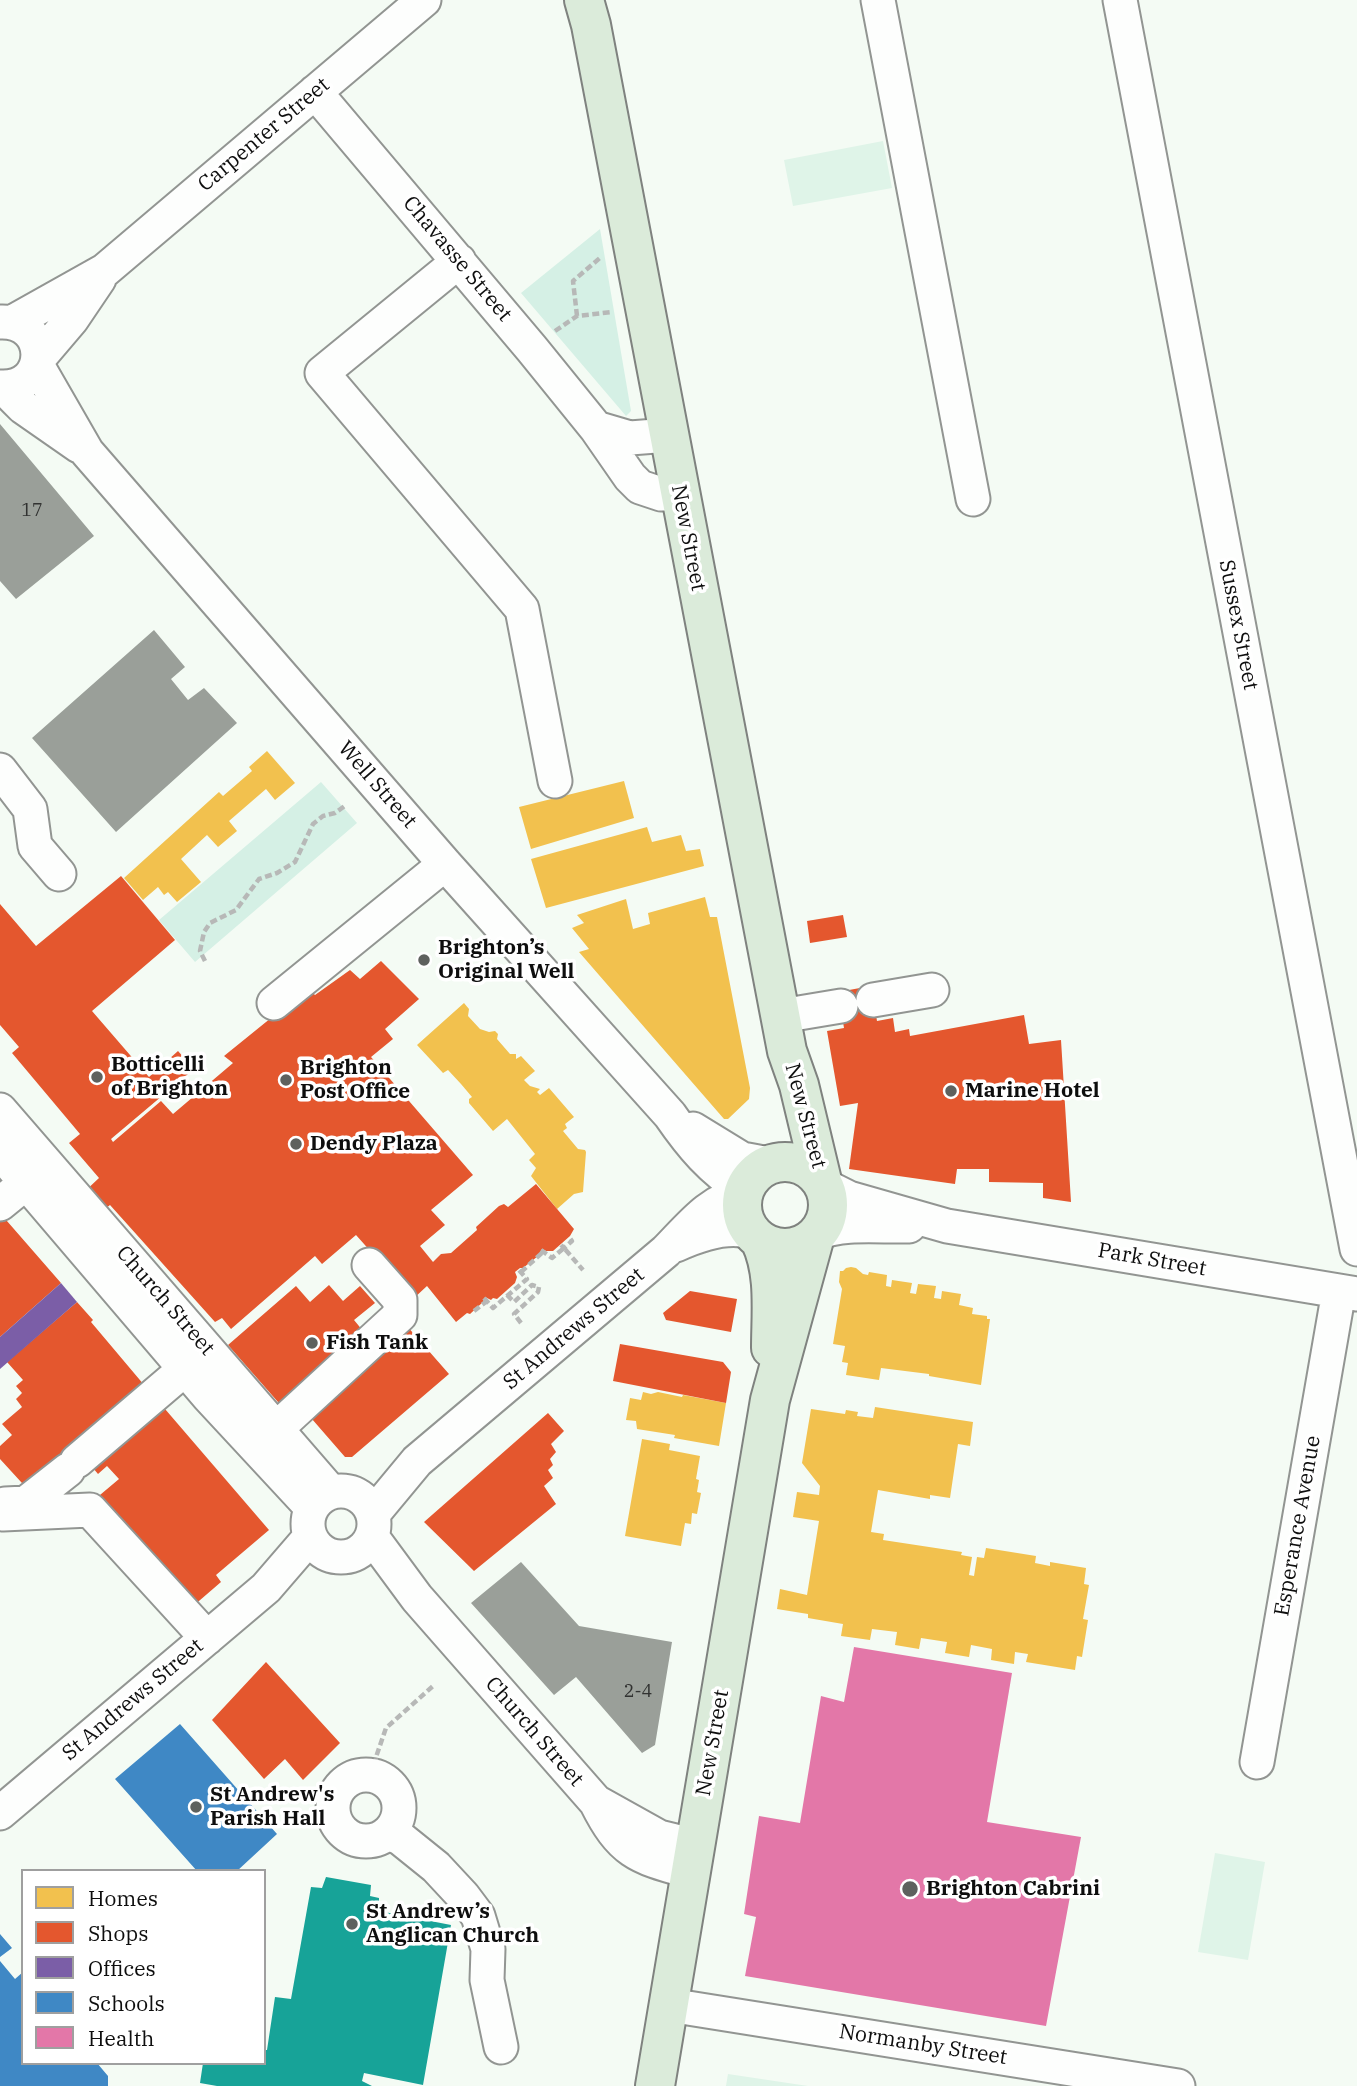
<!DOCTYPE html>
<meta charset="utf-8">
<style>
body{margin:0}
#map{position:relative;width:1357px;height:2086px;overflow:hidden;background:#f4fbf4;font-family:"IBM Plex Serif",serif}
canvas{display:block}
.legend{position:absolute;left:21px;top:1869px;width:245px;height:196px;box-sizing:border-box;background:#fff;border:2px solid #9f9f9f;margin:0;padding:9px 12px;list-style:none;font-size:21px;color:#0e0e0e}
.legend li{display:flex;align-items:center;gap:14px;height:35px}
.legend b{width:35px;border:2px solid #9f9f9f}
</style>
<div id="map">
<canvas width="1357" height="2086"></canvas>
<ul class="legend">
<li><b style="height:19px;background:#f2c14e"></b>Homes</li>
<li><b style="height:19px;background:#e4572e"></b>Shops</li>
<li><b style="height:19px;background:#7b5ea7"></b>Offices</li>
<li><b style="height:19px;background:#3f88c5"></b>Schools</li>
<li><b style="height:19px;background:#e377a8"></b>Health</li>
</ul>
</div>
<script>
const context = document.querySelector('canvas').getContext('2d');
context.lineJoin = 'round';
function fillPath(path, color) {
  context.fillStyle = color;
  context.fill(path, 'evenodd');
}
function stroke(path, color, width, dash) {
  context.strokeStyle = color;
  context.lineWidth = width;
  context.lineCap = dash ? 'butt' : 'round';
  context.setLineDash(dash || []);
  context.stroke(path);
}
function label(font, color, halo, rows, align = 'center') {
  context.font = font + ' "IBM Plex Serif",serif';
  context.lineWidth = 7;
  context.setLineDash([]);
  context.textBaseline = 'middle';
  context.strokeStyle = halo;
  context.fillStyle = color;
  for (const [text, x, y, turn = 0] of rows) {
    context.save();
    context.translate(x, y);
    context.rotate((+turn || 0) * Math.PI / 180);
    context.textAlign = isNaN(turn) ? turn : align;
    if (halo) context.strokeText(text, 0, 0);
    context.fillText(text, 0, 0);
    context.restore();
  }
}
const green = new Path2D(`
 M 600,229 L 631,411 L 626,416 L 521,293 Z
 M 321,782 L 357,823 L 195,962 L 159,920 Z`);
const pitch = new Path2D(`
 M 883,141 L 892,188 L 793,206 L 784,160 Z
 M 1215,1853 L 1265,1862 L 1248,1960 L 1198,1952 Z
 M 728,2074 L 808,2086 L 726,2086 Z`);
const homes = new Path2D(`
 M 267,751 L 295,783 L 275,800 L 266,789 L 229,821 L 237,831 L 218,847 L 207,835 L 181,859 L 201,882 L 177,902 L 168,892 L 164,895 L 158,887 L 143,900 L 124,878 L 219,792 L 223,796 L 252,771 L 249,767 Z
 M 624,781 L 634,818 L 531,849 L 519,807 Z
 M 647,827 L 652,842 L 681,835 L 686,851 L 700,849 L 704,866 L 546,908 L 531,859 Z
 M 705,897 L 710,917 L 717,917 L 750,1088 L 749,1099 L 728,1119 L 724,1119 L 579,952 L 589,949 L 572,928 L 584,923 L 577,915 L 626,899 L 633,929 L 650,924 L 648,913 Z
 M 464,1003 L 469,1009 L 468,1016 L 480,1029 L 489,1032 L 495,1031 L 498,1034 L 497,1039 L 510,1054 L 516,1054 L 516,1059 L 521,1056 L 535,1071 L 524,1080 L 530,1086 L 540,1089 L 537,1092 L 540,1095 L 549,1088 L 574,1117 L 565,1124 L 567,1128 L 563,1131 L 578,1149 L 585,1150 L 586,1152 L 583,1192 L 574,1194 L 557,1209 L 531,1176 L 536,1168 L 529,1160 L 535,1154 L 507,1119 L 493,1131 L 469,1103 L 469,1099 L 472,1097 L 461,1084 L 448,1070 L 443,1073 L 417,1045 Z
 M 851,1267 L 856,1268 L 863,1274 L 868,1275 L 869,1272 L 887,1275 L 886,1286 L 891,1287 L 892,1280 L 912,1283 L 910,1293 L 916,1294 L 918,1284 L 936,1286 L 934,1298 L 941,1299 L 942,1291 L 961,1294 L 959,1305 L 973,1308 L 972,1314 L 987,1316 L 987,1319 L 990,1319 L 981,1385 L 929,1376 L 929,1374 L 881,1368 L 879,1380 L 846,1375 L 848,1363 L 842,1362 L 845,1346 L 833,1344 L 842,1289 L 839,1282 L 840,1271 L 843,1271 L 846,1268 Z
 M 643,1392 L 651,1394 L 658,1392 L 682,1397 L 683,1395 L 726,1403 L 719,1446 L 674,1438 L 675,1435 L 637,1429 L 636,1421 L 626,1420 L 630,1398 L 641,1400 Z
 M 875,1407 L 973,1422 L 970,1446 L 958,1444 L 950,1498 L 930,1495 L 930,1499 L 878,1490 L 871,1532 L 884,1534 L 883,1540 L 962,1552 L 961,1555 L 972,1557 L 969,1575 L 974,1576 L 977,1557 L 984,1558 L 986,1548 L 1036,1556 L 1035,1563 L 1050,1566 L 1050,1562 L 1086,1568 L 1084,1584 L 1089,1585 L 1083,1619 L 1088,1620 L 1082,1657 L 1077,1656 L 1075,1670 L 1026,1662 L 1028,1654 L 1015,1652 L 1014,1664 L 991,1660 L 992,1649 L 971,1645 L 969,1657 L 945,1653 L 947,1642 L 921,1638 L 919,1649 L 895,1645 L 897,1632 L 872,1629 L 870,1640 L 841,1636 L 843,1624 L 808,1618 L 808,1614 L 777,1609 L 780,1589 L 807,1595 L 819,1521 L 793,1517 L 797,1492 L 819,1495 L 820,1486 L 802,1463 L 811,1409 L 845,1414 L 846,1410 L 858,1412 L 857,1416 L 873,1418 Z
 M 642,1439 L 670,1444 L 669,1450 L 700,1456 L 696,1479 L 699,1480 L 697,1492 L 701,1493 L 697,1514 L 692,1513 L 691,1524 L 685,1523 L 681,1546 L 625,1536 Z`);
const shops = new Path2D(`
 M 121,876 L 175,940 L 92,1011 L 149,1077 L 178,1051 L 194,1069 L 111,1139 L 113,1142 L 161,1101 L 173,1114 L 233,1063 L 224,1056 L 308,988 L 315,995 L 350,970 L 360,979 L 381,961 L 419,999 L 385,1029 L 393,1039 L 371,1057 L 473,1175 L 431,1210 L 445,1225 L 420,1246 L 433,1262 L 441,1254 L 451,1253 L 477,1230 L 476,1227 L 499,1206 L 504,1204 L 508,1207 L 536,1184 L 574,1229 L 570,1236 L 553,1251 L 546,1251 L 542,1249 L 538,1256 L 523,1268 L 520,1268 L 515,1272 L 517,1277 L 515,1283 L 497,1299 L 493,1298 L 491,1300 L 485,1297 L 483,1302 L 470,1314 L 467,1313 L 456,1322 L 427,1286 L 413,1299 L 356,1235 L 322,1264 L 315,1256 L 231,1329 L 222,1318 L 215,1322 L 110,1205 L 100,1213 L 83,1193 L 99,1178 L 69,1143 L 80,1134 L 12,1053 L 19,1047 L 0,1025 L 0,904 L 36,946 Z
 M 843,915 L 847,937 L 810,943 L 807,921 Z
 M 871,986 L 877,1021 L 893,1018 L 895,1032 L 909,1029 L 910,1036 L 1024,1015 L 1029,1044 L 1061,1040 L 1071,1202 L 1043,1198 L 1043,1183 L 989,1182 L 989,1169 L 957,1169 L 955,1184 L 849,1169 L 858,1103 L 840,1106 L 827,1031 L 844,1028 L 838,992 Z
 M 0,1213 L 61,1283 L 0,1337 Z
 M 329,1285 L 343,1301 L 360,1286 L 375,1303 L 354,1320 L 368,1337 L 285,1410 L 228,1345 L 296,1286 L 310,1302 Z
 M 690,1291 L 737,1299 L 731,1332 L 666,1320 L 663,1313 Z
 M 77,1302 L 93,1320 L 91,1322 L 150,1392 L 32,1494 L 0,1459 L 0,1446 L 12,1435 L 2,1424 L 22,1407 L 16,1399 L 22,1393 L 16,1386 L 23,1380 L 7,1362 Z
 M 406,1325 L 449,1374 L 352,1457 L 345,1457 L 305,1411 Z
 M 620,1344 L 723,1362 L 731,1372 L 726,1403 L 613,1381 Z
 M 159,1402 L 269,1530 L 216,1575 L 221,1582 L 192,1607 L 94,1500 L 119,1479 L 107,1466 L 98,1474 L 88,1462 Z
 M 548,1413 L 564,1431 L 551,1444 L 556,1452 L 550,1459 L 553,1465 L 548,1470 L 553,1478 L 544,1486 L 556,1504 L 474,1571 L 424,1522 Z
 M 266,1662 L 340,1743 L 303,1780 L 285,1759 L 264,1779 L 212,1720 Z`);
const offices = new Path2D(`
 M 61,1283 L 77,1302 L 0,1369 L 0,1337 Z`);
const schools = new Path2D(`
 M 180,1724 L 277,1834 L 237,1871 L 197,1871 L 115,1779 Z
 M 0,1934 L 12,1948 L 0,1957 Z
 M 0,1961 L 15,1979 L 23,1972 L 23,2063 L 97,2063 L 108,2076 L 108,2086 L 0,2086 Z`);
const health = new Path2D(`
 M 854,1647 L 1012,1673 L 987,1822 L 1081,1837 L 1046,2026 L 745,1976 L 756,1917 L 744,1914 L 759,1816 L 800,1823 L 821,1696 L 844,1702 Z`);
const public = new Path2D(`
 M 326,1877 L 371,1885 L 370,1896 L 379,1898 L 379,1911 L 451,1925 L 423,2085 L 364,2073 L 362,2081 L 372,2086 L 217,2086 L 200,2083 L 203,2063 L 264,2063 L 264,2050 L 267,2050 L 275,1997 L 291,1999 L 311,1887 L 322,1888 Z`);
const building = new Path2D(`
 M 0,424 L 94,536 L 16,599 L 0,581 Z
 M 154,630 L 185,667 L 171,679 L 188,700 L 204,688 L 237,723 L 116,832 L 32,738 Z
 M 521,1562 L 579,1626 L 672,1642 L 655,1745 L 642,1753 L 576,1677 L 554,1695 L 471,1603 Z`);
const path = new Path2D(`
 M 577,316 L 573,281 L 601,257
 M 555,331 L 577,316 L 612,312
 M 205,961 L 200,951 L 204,932 L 210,923 L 236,910 L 259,879 L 277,873 L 295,862 L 313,824 L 323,816 L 335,813 L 346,805
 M 561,1245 L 564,1248 L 572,1241 L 569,1237
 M 541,1250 L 552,1258 L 564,1248 L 583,1270
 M 521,1272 L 543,1252
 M 507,1295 L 514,1302 L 532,1285 L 539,1287 L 538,1292 L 514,1314 L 521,1323
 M 484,1298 L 493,1308 L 527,1279 L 518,1269
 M 474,1311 L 487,1301
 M 376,1776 L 376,1757 L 386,1728 L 433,1686`);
const minor = new Path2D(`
 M 878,0 L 973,499
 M 1120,0 L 1357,1249
 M 315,92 L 532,349 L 596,428 L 630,477 L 640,487 L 661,494 L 680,494
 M 459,261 L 322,373 L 522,609 L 555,781
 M 0,322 C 51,320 50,390 0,387
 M 13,322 L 104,271 L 424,0
 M 38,359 L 72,319 L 99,279
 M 37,365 L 87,452 L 445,864 L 670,1115 C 692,1147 711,1169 744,1191
 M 3,387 L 23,407 L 79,446
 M 596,428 L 630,438 L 669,435
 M 0,770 L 30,809 L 35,846 L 59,874
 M 873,1000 L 932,990
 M 274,1003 L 445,864
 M 781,1016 L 841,1006
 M 0,1110 L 331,1492
 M 693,1129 L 742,1159 L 769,1164
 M 0,1152 L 209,1397 L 312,1508
 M 825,1186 L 849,1198 L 947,1226 L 1357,1294
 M 0,1204 L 43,1169
 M 818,1233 C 843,1222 881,1227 909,1226
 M 676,1245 C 698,1235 728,1225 751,1232
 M 276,1429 L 400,1315 L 400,1300 L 369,1265
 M 77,1461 L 185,1369
 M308 1524a33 33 0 1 1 66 0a33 33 0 1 1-66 0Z
 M 5,1504 L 26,1503 L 68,1470
 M 0,1511 L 3,1514 L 90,1510 L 207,1638
 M 373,1514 L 417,1461 L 666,1251 C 687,1230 711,1198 743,1194
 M 372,1537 L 417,1598 L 596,1802 C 622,1854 638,1857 691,1872
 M 1257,1762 L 1339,1291
 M333 1808a33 33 0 1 1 66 0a33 33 0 1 1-66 0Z
 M 598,1803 L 659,1837 L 696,1846
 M 0,1813 L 266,1588 L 310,1537
 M 388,1833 L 400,1838 L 436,1867 L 463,1896 L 478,1916 L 488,1949 L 487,1980 L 501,2047
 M 669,2005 L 1178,2086`);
const major = new Path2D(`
 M 584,0 L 591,25 L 787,1051 L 799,1085 L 822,1181
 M742 1205a43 43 0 1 1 86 0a43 43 0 1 1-86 0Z
 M 760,1240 C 776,1273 771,1313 771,1348
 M 655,2086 L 770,1400 L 815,1236`);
const markers = [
 [424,960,7,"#5e615e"],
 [97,1077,7,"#5e615e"],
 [286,1080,7,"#5e615e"],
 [951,1091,7,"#5e615e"],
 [296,1144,7,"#5e615e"],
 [312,1343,7,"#5e615e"],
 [196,1807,7,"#5e615e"],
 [910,1889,9,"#5e615e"],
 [352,1924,7,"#5e615e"]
];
const numberNames = [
 ["17",32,511],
 ["2-4",638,1692]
];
const streetNames = [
 ["Carpenter Street",264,135,-40],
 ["Chavasse Street",457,259,50],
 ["New Street",688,538,79],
 ["Sussex Street",1238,625,79],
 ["Well Street",377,785,49],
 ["New Street",805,1116,75],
 ["Park Street",1152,1260,10],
 ["Church Street",165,1301,49],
 ["St Andrews Street",574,1329,-40],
 ["Esperance Avenue",1298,1526,-80],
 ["St Andrews Street",133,1700,-40],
 ["Church Street",534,1732,49],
 ["New Street",713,1743,-80],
 ["Normanby Street",923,2045,9]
];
const poiNames = [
 ["Brighton’s",438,948],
 ["Original Well",438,972],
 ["Botticelli",111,1065],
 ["of Brighton",111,1089],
 ["Brighton",300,1068],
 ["Post Office",300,1092],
 ["Marine Hotel",965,1091],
 ["Dendy Plaza",310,1144],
 ["Fish Tank",326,1343],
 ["St Andrew's",210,1795],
 ["Parish Hall",210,1819],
 ["Brighton Cabrini",926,1889],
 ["St Andrew’s",366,1912],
 ["Anglican Church",366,1936]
];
fillPath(green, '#d5f0e5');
fillPath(pitch, '#dff4e8');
fillPath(homes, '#f2c14e');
fillPath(shops, '#e4572e');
fillPath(offices, '#7b5ea7');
fillPath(schools, '#3f88c5');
fillPath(health, '#e377a8');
fillPath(public, '#17a398');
fillPath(building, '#9a9f99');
stroke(minor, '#929592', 37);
stroke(major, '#7f827f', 42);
stroke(path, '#b7b8b7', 4.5, [7, 3.5]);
stroke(minor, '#fdfefd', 33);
stroke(major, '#dbebda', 38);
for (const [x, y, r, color] of markers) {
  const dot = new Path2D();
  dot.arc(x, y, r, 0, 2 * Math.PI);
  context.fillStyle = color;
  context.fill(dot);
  stroke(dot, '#fff', 2.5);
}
label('18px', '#313231', null, numberNames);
label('21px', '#0e0e0e', '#fff', streetNames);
label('bold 21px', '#0e0e0e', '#fff', poiNames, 'left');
</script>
